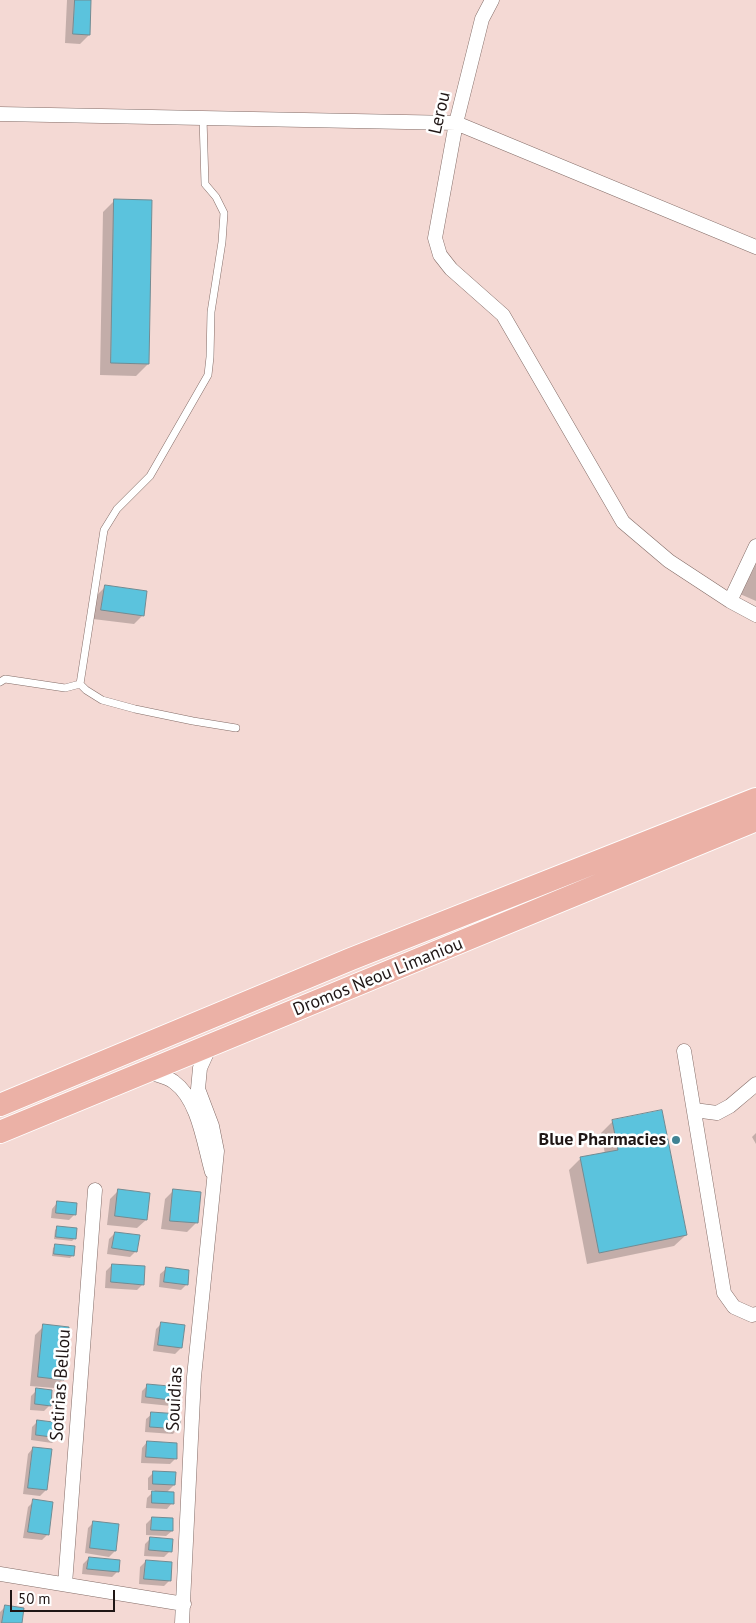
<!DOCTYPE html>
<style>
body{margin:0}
#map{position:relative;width:756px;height:1623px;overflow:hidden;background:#f4d9d4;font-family:"PT Sans",sans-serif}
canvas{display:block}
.scale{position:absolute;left:10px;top:1590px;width:105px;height:22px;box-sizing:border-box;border:2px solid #1f1615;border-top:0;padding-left:6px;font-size:15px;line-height:18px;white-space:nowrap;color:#1f1615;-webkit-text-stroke:4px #fff;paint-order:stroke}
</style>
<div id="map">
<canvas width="756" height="1623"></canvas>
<div class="scale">50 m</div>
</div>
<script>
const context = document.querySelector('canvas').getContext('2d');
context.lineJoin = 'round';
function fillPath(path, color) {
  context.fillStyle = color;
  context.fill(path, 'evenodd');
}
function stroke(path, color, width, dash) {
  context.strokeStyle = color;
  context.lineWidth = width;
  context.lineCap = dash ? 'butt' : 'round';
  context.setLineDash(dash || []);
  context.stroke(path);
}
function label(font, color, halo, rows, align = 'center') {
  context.font = font + ' "PT Sans",sans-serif';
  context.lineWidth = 5;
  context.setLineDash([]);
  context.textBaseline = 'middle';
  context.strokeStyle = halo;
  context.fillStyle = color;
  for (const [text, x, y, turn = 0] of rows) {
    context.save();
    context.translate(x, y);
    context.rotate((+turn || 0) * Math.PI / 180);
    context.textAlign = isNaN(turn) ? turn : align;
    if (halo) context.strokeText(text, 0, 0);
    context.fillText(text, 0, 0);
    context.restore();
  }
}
const shadow = new Path2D(`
 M 67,0 L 90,0 L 89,35 L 80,44 L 65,43 Z
 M 115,200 L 148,364 L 136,376 L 100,375 L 103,212 Z
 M 756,559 L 756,601 L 740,594 Z
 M 105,587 L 143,615 L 134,624 L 93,619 L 96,596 Z
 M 613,1121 L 686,1235 L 674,1246 L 587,1264 L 569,1170 L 581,1158 L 605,1154 L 601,1133 Z
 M 756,1133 L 756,1144 L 752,1137 Z
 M 119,1190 L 146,1220 L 137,1228 L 107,1225 L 110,1199 Z
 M 174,1190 L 196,1223 L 187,1232 L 161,1229 L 165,1199 Z
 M 57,1203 L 75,1214 L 69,1220 L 51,1218 L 52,1209 Z
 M 57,1228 L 75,1238 L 72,1241 L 54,1239 L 55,1230 Z
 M 115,1233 L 136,1251 L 130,1257 L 107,1254 L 109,1239 Z
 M 56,1245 L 73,1255 L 70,1258 L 52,1256 L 53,1248 Z
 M 112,1265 L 143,1284 L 137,1290 L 105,1288 L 106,1271 Z
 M 166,1269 L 187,1284 L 181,1290 L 159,1287 L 160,1274 Z
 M 162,1323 L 181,1348 L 175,1354 L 153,1351 L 156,1329 Z
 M 44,1326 L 63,1379 L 54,1388 L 30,1386 L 35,1335 Z
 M 148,1385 L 177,1400 L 171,1406 L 141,1403 L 142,1391 Z
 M 37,1390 L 50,1405 L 44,1411 L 30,1410 L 31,1396 Z
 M 152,1414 L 178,1428 L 173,1434 L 145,1432 L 146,1419 Z
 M 38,1421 L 58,1437 L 52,1443 L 31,1440 L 32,1427 Z
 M 147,1442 L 175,1459 L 170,1464 L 141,1463 L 142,1448 Z
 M 33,1448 L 46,1490 L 40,1496 L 23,1494 L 28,1454 Z
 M 154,1472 L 174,1485 L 166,1493 L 172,1503 L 167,1509 L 146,1508 L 147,1498 L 155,1490 L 148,1490 L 148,1478 Z
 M 34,1501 L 47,1535 L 42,1540 L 23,1538 L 28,1507 Z
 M 152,1518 L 172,1531 L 166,1536 L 146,1535 L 146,1524 Z
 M 94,1522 L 115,1551 L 109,1557 L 85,1553 L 88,1528 Z
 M 151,1538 L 170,1551 L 164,1557 L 144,1556 L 145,1544 Z
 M 89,1558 L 117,1572 L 112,1577 L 82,1574 L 83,1564 Z
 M 146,1561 L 170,1580 L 164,1586 L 139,1584 L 140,1567 Z
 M 5,1607 L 21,1623 L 0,1623 L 0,1612 Z`);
const building = new Path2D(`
 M 75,0 L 91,0 L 90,35 L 73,34 Z
 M 114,199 L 152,200 L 149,364 L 111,363 Z
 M 105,585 L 147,591 L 144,616 L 101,610 Z
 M 662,1110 L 687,1235 L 599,1253 L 580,1157 L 618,1150 L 612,1120 Z
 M 118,1189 L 150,1193 L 147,1220 L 115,1216 Z
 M 173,1189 L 201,1192 L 198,1223 L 170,1221 Z
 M 57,1201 L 77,1203 L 76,1215 L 56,1213 Z
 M 57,1226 L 77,1228 L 76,1239 L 56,1237 Z
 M 115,1232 L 140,1235 L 137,1252 L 112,1248 Z
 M 55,1244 L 75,1246 L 74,1256 L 54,1254 Z
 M 112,1264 L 145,1266 L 144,1285 L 111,1282 Z
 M 166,1267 L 189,1270 L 188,1285 L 164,1282 Z
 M 161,1322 L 185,1325 L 182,1348 L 158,1345 Z
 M 43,1324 L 69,1327 L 64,1380 L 38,1377 Z
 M 147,1384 L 180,1387 L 178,1401 L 146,1397 Z
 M 36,1388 L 52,1390 L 51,1406 L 35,1404 Z
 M 151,1412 L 180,1414 L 180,1429 L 150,1427 Z
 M 37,1420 L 61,1423 L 59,1438 L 36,1435 Z
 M 147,1441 L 177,1443 L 177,1459 L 146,1457 Z
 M 33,1447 L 52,1449 L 47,1490 L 28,1488 Z
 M 153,1471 L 176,1472 L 175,1485 L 153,1484 Z
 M 152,1491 L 174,1492 L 174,1504 L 152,1503 Z
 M 33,1499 L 53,1502 L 49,1535 L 28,1532 Z
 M 152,1517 L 173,1518 L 173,1531 L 151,1530 Z
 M 93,1521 L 119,1524 L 116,1551 L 90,1548 Z
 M 150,1537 L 173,1539 L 172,1552 L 149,1550 Z
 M 89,1557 L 120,1560 L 119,1572 L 87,1569 Z
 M 146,1560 L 172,1562 L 171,1581 L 144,1579 Z
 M 5,1605 L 24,1608 L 22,1623 L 2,1623 Z`);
const service = new Path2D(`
 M 0,682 L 5,679 L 65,688 L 80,684
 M 80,684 L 104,530 L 117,509 L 150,476 L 208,375 L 210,357 L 211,312 L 222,242 L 224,213 L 216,197 L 205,184 L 203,118
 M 80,684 L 86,690 L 102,700 L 135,709 L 193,721 L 236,728`);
const minor = new Path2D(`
 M 492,0 L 482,19 L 456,123 L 435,238 L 440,255 L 451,269 L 503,315 L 623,522 L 669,561 L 730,601 L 756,615
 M 0,114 L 456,123 L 756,247
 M 730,601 L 756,546
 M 684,1051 L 724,1293 L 734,1307 L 752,1315 L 756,1314
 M 149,1072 C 157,1075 168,1077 174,1082 C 199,1100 204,1145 212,1172
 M 694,1110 L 717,1113 L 730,1106 L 756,1084
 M 0,1574 L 184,1604
 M 65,1584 L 95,1190
 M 182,1623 L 194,1377 L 217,1151 L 212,1126 L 198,1089 L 200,1068 L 210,1046`);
const primary = new Path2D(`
 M 0,1105 L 351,959 L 756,799
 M 0,1132 L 756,820`);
const markers = [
 [676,1140,5,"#418394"]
];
const streetNames = [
 ["Lerou",440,113,-77],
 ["Dromos Neou Limaniou",378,977,-22],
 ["Sotirias Bellou",61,1385,-86],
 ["Souidias",175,1399,-87]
];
const poiNames = [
 ["Blue Pharmacies",666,1140]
];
fillPath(shadow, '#0003');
fillPath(building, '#5bc3dd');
stroke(building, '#728b92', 1);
stroke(service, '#836c67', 8);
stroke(minor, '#836c67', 15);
stroke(primary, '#fff', 24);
stroke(service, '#fff', 7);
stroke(minor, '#fff', 14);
stroke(primary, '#ebb1a6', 22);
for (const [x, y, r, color] of markers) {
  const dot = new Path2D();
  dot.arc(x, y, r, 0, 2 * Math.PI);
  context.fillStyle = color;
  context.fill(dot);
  stroke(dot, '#fff', 2);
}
label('18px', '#1f1615', '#fff', streetNames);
label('bold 18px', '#1f1615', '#fff', poiNames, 'right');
</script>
